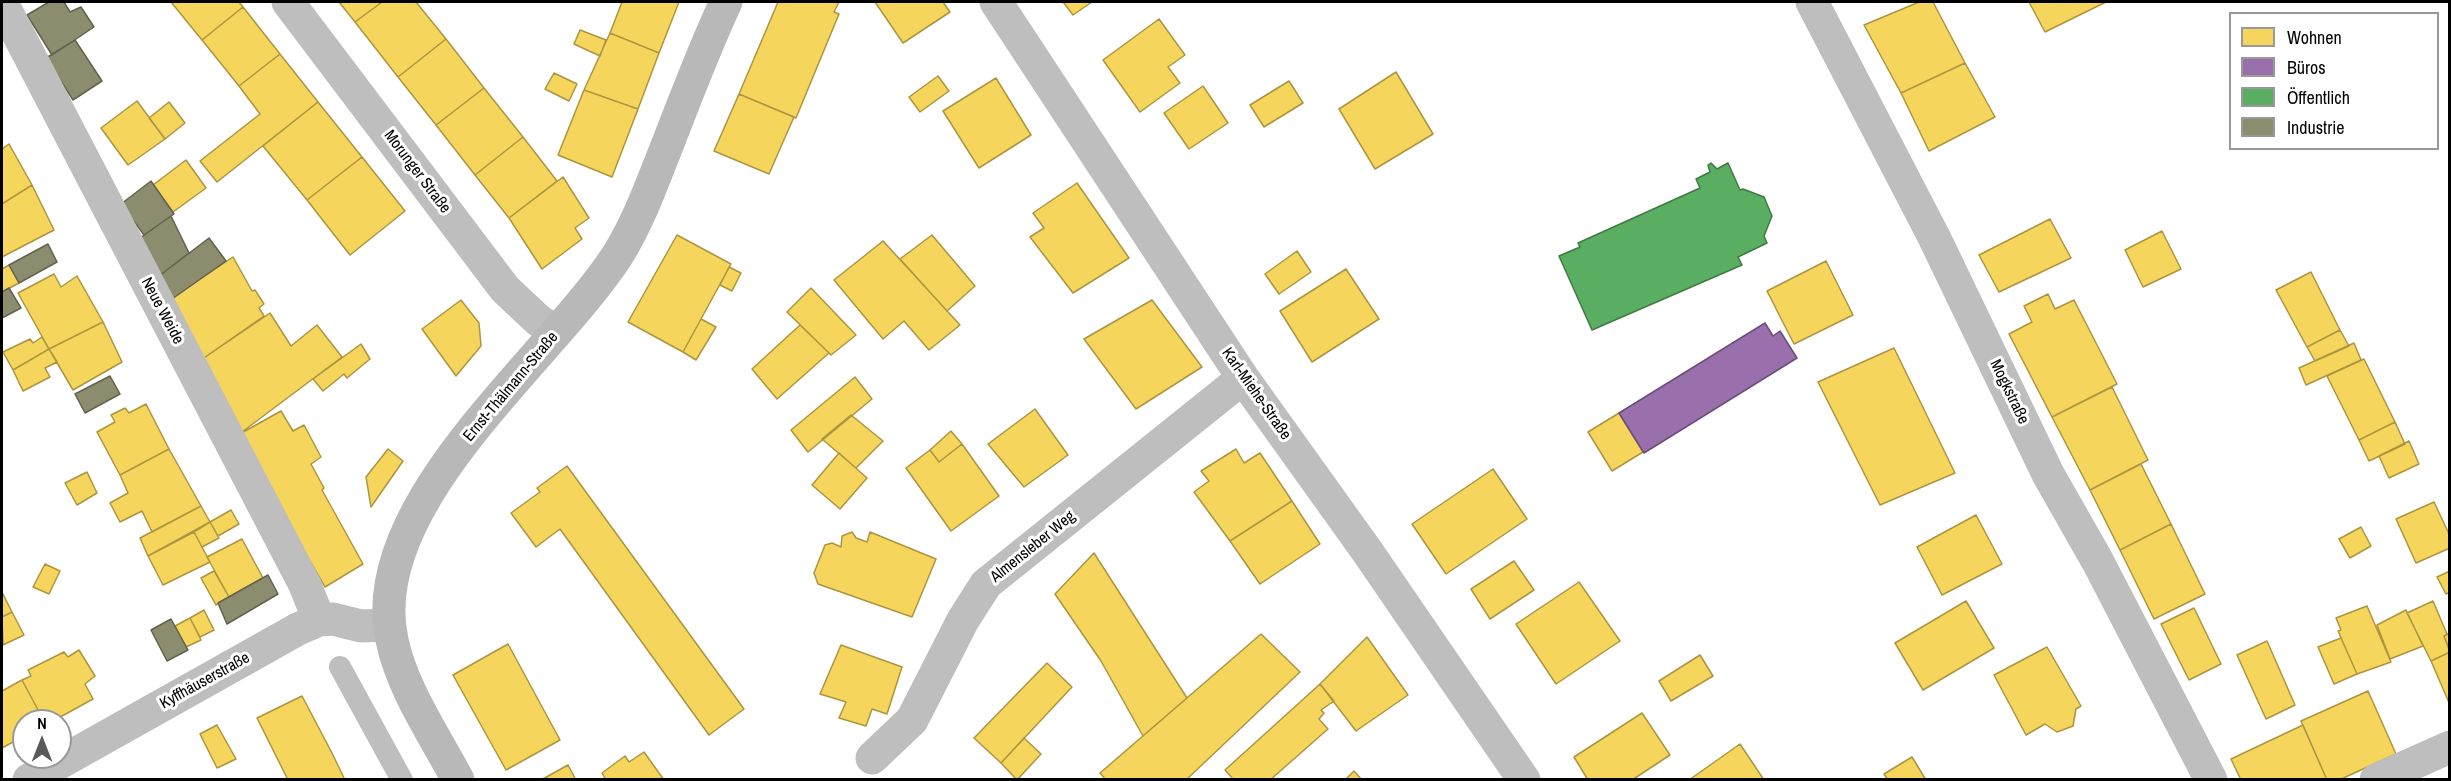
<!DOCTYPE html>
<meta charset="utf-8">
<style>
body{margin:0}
#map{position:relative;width:2451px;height:781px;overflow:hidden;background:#fff;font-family:"Archivo Narrow",sans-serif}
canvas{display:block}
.frame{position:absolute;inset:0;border:3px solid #000;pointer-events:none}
.legend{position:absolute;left:2229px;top:12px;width:210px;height:138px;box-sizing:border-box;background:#fff;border:2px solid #999;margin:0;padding:8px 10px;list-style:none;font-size:18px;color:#000}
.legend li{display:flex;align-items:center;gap:12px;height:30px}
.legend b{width:30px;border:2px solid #999}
.north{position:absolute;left:12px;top:709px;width:60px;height:60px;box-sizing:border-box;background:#fff;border:2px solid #999;border-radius:50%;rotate:0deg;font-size:16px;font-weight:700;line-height:24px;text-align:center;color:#000}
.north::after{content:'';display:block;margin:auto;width:21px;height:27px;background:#595959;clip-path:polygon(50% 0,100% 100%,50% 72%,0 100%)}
</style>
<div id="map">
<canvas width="2451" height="781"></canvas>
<div class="frame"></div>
<ul class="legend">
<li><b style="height:16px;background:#f6d55c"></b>Wohnen</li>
<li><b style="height:16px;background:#9970ab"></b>Büros</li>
<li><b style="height:16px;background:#5aae61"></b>Öffentlich</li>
<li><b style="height:16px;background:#8c8c6e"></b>Industrie</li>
</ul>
<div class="north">N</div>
</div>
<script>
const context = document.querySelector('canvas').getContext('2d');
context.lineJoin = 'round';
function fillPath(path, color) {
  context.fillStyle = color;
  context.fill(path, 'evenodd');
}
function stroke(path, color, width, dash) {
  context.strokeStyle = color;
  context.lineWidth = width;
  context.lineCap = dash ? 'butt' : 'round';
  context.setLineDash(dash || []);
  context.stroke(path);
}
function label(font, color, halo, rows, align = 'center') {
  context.font = font + ' "Archivo Narrow",sans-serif';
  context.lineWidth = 6;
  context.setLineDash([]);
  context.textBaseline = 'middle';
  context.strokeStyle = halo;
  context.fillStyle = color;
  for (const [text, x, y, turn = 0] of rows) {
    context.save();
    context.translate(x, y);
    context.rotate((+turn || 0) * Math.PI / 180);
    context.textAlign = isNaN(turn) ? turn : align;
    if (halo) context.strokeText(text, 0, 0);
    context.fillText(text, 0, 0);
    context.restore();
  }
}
const homes = new Path2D(`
 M 171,2 L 239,2 L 243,7 L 202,40 Z
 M 339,2 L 382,2 L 355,22 Z
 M 382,2 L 416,2 L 446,39 L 398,77 L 355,22 Z
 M 622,2 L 679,2 L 659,53 L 610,33 Z
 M 778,2 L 839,2 L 834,12 L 839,14 L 796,118 L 739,94 Z
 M 875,2 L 943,2 L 950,12 L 903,43 Z
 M 1063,2 L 1092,2 L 1073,15 Z
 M 1919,2 L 1933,2 L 1965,63 L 1901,93 L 1864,25 Z
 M 2029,2 L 2106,2 L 2045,32 Z
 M 243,7 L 280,54 L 239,86 L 202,40 Z
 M 1159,19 L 1185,55 L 1168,67 L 1180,83 L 1140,112 L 1103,60 Z
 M 580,30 L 606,40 L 600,56 L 574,44 Z
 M 610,33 L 659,53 L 638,109 L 584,90 Z
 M 446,39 L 484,88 L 436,125 L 398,77 Z
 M 280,54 L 318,102 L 217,182 L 200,161 L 260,114 L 239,86 Z
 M 1965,63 L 1995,117 L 1929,151 L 1901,93 Z
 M 1396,72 L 1433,134 L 1375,169 L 1339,109 Z
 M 554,73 L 577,84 L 569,101 L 545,89 Z
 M 938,76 L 949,91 L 920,112 L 909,97 Z
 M 996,78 L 1031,135 L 979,168 L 943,111 Z
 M 1289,81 L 1303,103 L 1264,127 L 1250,105 Z
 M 1203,86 L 1228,123 L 1189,149 L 1164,113 Z
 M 484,88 L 523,137 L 475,175 L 436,125 Z
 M 584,90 L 638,109 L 612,177 L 558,155 Z
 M 739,94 L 794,117 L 769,174 L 714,151 Z
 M 137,101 L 165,139 L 128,165 L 101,128 Z
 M 169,102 L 185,123 L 165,139 L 149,118 Z
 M 318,102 L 362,157 L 307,200 L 263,146 Z
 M 523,137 L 557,181 L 509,218 L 475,175 Z
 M 9,144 L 32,185 L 2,204 L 2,149 Z
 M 362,157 L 405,211 L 350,255 L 307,200 Z
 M 186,160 L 206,188 L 173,212 L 153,185 Z
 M 563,177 L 589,218 L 575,228 L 582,239 L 542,269 L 509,218 Z
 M 1077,183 L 1129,258 L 1073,293 L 1030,237 L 1044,228 L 1033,213 Z
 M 32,185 L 54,230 L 2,257 L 2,204 Z
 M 2050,219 L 2071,258 L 1999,292 L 1979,255 Z
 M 2162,231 L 2181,269 L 2143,287 L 2125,250 Z
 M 677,235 L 731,264 L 683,352 L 628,322 Z
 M 932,235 L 975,286 L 947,311 L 900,259 Z
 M 883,241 L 960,325 L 929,350 L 904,321 L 883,339 L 834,280 Z
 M 1297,251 L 1311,272 L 1279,294 L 1265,274 Z
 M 233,257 L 252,291 L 255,290 L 264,304 L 259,308 L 264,316 L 198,362 L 166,302 Z
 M 1826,261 L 1853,315 L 1794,344 L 1767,291 Z
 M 9,265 L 19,283 L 2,292 L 2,269 Z
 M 729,267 L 741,273 L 732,291 L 720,285 Z
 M 1346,269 L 1379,319 L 1312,362 L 1280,311 Z
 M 2311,272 L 2340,330 L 2307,347 L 2276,290 Z
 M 54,274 L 61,287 L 77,276 L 103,322 L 49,349 L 18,293 Z
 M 811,288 L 856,335 L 831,355 L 787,312 Z
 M 2048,294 L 2055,309 L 2074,300 L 2117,384 L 2052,417 L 2009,334 L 2032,322 L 2024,306 Z
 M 461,300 L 479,323 L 481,346 L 456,376 L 422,329 Z
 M 1152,300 L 1202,367 L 1136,409 L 1084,339 Z
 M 270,313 L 291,346 L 317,325 L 342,357 L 238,435 L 198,362 Z
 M 701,319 L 716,327 L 696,360 L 683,352 Z
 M 103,322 L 122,362 L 73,390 L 49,349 Z
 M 800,325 L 829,353 L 777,399 L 752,369 Z
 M 2340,330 L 2349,346 L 2315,361 L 2307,347 Z
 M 42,337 L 49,349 L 13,370 L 3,352 L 30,339 L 33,343 Z
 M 2354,343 L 2361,360 L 2306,385 L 2299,368 Z
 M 361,344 L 370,359 L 347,378 L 344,374 L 323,391 L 313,379 Z
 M 1894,348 L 1955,473 L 1880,505 L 1818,382 Z
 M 49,349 L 57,362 L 45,368 L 50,377 L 23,391 L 13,370 Z
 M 2364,359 L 2395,422 L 2359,440 L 2327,376 Z
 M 855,377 L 872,399 L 808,452 L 791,430 Z
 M 2112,387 L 2148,460 L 2090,490 L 2052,417 Z
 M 146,404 L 169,449 L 120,475 L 97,432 L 115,422 L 111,415 L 125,408 L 129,413 Z
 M 1035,409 L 1068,455 L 1024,487 L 988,444 Z
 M 281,411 L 293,431 L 304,425 L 321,457 L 311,464 L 324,488 L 322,490 L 363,564 L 325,587 L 238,435 Z
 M 1619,413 L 1643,452 L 1612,471 L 1588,432 Z
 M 851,415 L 883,441 L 856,468 L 822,439 Z
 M 2395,422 L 2405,444 L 2369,461 L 2359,440 Z
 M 951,431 L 962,444 L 939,462 L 930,450 Z
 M 2409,441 L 2419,464 L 2389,478 L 2379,456 Z
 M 962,444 L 999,496 L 951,531 L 906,468 L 930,450 L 939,462 Z
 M 169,449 L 201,506 L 152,532 L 142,511 L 120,522 L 110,503 L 128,493 L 120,475 Z
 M 388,449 L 403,461 L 371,507 L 366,477 Z
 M 1236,449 L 1244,463 L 1260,453 L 1292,501 L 1230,541 L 1194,492 L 1209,481 L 1201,471 Z
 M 839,453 L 867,478 L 840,509 L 812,485 Z
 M 2141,464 L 2171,524 L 2120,550 L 2090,490 Z
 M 567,466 L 744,709 L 709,735 L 560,529 L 536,547 L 511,513 L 540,492 L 537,488 Z
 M 1493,469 L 1527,519 L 1446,574 L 1412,524 Z
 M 87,472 L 97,493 L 77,505 L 65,483 Z
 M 1292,501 L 1320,544 L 1260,584 L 1230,541 Z
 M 2434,502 L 2450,536 L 2450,548 L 2416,563 L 2396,519 Z
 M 201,506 L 210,522 L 148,556 L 140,538 Z
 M 231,510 L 239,524 L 218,536 L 210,522 Z
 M 1976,515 L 2002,564 L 1942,595 L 1917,547 Z
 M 210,522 L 219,538 L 202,547 L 194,532 Z
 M 2171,524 L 2205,594 L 2154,619 L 2120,550 Z
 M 2361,527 L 2371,546 L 2350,558 L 2339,539 Z
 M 194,532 L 210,562 L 163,585 L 148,556 Z
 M 852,532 L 856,538 L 867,542 L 870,532 L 936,559 L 912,617 L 818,584 L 814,573 L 825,545 L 832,543 L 841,547 L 842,536 Z
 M 242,539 L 263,578 L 229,597 L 207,557 Z
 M 1094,553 L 1187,698 L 1143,736 L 1101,661 L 1055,594 Z
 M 1514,561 L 1534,590 L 1490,619 L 1471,589 Z
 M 45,564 L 60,571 L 49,594 L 33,587 Z
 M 214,571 L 229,597 L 216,605 L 201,578 Z
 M 2450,571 L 2450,592 L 2446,594 L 2437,577 Z
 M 1579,582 L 1620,641 L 1556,684 L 1516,624 Z
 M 2,592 L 12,612 L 2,617 Z
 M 1966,601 L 1994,648 L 1923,690 L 1895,643 Z
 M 2433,601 L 2447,634 L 2444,636 L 2450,652 L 2431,661 L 2407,613 Z
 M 2367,606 L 2391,662 L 2357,674 L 2338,631 L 2341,630 L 2336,618 Z
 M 2194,608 L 2221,664 L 2189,680 L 2161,624 Z
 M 204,610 L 214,630 L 200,637 L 190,618 Z
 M 2406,610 L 2423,646 L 2390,659 L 2377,625 Z
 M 12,612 L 24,635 L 3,645 L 2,617 Z
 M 190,618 L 201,640 L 186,647 L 175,626 Z
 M 2450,633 L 2450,651 L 2444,636 Z
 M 1261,634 L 1300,672 L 1186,780 L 1106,780 L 1100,773 Z
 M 1367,637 L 1408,695 L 1356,731 L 1320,684 Z
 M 2341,638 L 2357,674 L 2334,684 L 2318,647 Z
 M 2267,641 L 2295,705 L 2266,719 L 2237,655 Z
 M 508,644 L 560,740 L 506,770 L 453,675 Z
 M 841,645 L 902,667 L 887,714 L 872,709 L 866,726 L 839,718 L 846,702 L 820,694 Z
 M 2047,647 L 2081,706 L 2076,709 L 2073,726 L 2057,732 L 2045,724 L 2026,735 L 1994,675 Z
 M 79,650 L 95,676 L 85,684 L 93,699 L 53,721 L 44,721 L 22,680 L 31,676 L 28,670 L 64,652 L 68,657 Z
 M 2450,652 L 2450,705 L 2431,661 Z
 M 1700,655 L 1713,676 L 1671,701 L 1659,681 Z
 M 1047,663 L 1072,687 L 1001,763 L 974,738 Z
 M 22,680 L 44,721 L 24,721 L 24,736 L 2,748 L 2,691 Z
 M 1320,684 L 1334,701 L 1321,710 L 1324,713 L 1319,719 L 1328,729 L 1270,780 L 1234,780 L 1225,770 Z
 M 2368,691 L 2396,754 L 2339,780 L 2327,780 L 2301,721 Z
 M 302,696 L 332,753 L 345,780 L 288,780 L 257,718 Z
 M 1642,713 L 1670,755 L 1632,780 L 1588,780 L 1574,757 Z
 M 217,725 L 236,759 L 217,768 L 200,734 Z
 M 2303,725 L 2327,780 L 2241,780 L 2231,759 Z
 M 1024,738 L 1041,754 L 1017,780 L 1001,763 Z
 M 1740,744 L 1764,780 L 1689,780 Z
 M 644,752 L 664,780 L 606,780 L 602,773 L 625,756 L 629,762 Z
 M 1912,757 L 1926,780 L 1888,780 L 1884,774 Z
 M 568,765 L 576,780 L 541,780 Z
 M 1354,771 L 1362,780 L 1345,780 Z`);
const offices = new Path2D(`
 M 1765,323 L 1773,336 L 1780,331 L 1797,358 L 1644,453 L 1619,413 Z`);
const public = new Path2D(`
 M 1711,163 L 1717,169 L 1728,163 L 1740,190 L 1743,189 L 1764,197 L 1772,216 L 1764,236 L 1767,243 L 1738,257 L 1742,265 L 1592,330 L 1559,256 L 1580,247 L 1578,243 L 1700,188 L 1696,179 L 1710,172 L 1708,165 Z`);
const industry = new Path2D(`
 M 49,2 L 64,2 L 70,12 L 81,7 L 94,27 L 52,55 L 27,15 Z
 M 75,40 L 102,81 L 73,100 L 46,58 Z
 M 151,181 L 174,214 L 144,235 L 121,204 Z
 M 171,216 L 189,253 L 159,276 L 140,238 Z
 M 209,238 L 226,261 L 172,299 L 159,276 Z
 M 48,244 L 57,262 L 19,283 L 9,265 Z
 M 9,288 L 21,308 L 2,318 L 2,292 Z
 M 110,376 L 120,394 L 85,413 L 75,394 Z
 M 268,575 L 278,594 L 227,624 L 218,603 Z
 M 171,619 L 188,650 L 167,661 L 151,630 Z`);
const lane = new Path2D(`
 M 340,667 L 402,780`);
const street = new Path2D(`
 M 288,2 L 505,289 L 538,320 L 556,332
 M 996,2 L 1243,378 L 1367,551 L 1524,780
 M 1812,2 L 1934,237 L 2048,474 L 2098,562 L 2211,780
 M 2,3 L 305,585 L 319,620
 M 872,758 L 912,720 L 963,620 L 986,584 L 1243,378
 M 29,780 L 298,629 L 319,620 L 333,619 L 361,626 L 389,625
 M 2376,780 L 2450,747`);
const secondary = new Path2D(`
 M 458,780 C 435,736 402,689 392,640 C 362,505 549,360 617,256 C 636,226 648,194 661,161 C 682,108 702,53 726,2`);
const streetNames = [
 ["Morunger Straße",417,172,53],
 ["Neue Weide",162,311,62],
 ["Ernst-Thälmann-Straße",511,387,-50],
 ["Mogkstraße",2009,392,64],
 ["Karl-Miehe-Straße",1256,394,55],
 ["Almensleber Weg",1033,547,-39],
 ["Kyffhäuserstraße",205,681,-29]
];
fillPath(homes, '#f6d55c');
stroke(homes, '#ac9540', 1.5);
fillPath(offices, '#9970ab');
stroke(offices, '#6b4e78', 1.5);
fillPath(public, '#5aae61');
stroke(public, '#3f7a44', 1.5);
fillPath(industry, '#8c8c6e');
stroke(industry, '#62624d', 1.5);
stroke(lane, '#bebebe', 22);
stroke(street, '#bebebe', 33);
stroke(secondary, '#b8b8b8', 33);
label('16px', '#000', '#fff', streetNames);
</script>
